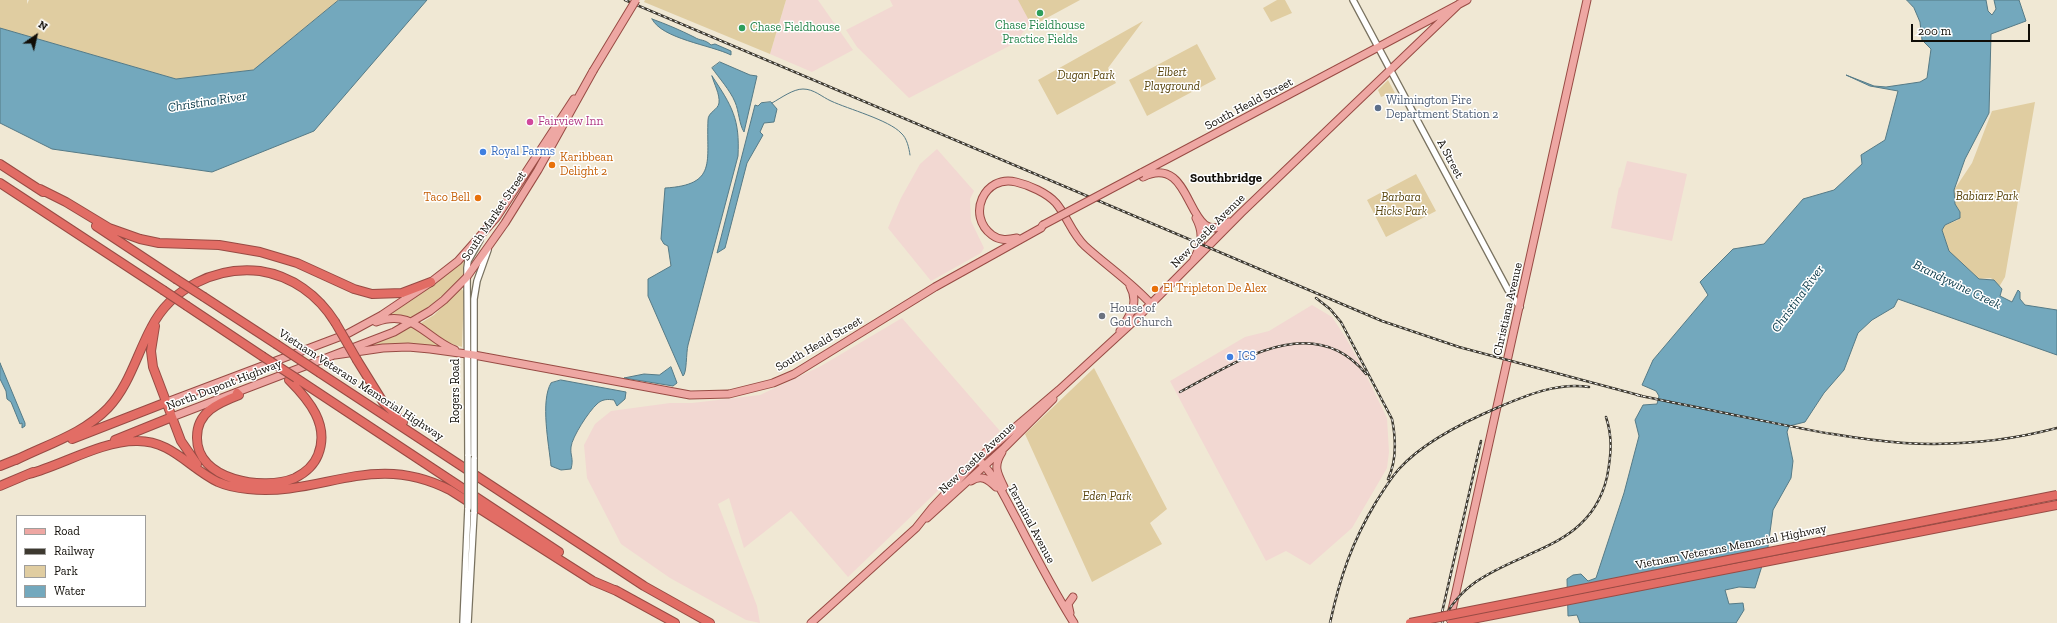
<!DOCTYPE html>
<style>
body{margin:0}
#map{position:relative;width:2057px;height:623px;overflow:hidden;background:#f0e8d4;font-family:"Zilla Slab",serif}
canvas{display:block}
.legend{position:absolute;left:16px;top:515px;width:130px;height:92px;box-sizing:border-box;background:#fff;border:1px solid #9f9e9c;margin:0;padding:5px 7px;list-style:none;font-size:12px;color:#100d07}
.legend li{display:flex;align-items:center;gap:8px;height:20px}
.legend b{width:20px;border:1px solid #9f9e9c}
.north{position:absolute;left:16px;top:16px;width:40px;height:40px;-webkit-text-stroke:3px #fff;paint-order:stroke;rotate:34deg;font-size:11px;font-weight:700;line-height:16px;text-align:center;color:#100d07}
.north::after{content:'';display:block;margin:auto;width:14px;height:18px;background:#100d07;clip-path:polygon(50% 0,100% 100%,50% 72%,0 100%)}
.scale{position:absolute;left:1911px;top:24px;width:119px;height:18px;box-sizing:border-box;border:2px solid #100d07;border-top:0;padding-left:5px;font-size:12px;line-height:14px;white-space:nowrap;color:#100d07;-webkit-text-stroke:3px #fff;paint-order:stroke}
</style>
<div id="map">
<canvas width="2057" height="623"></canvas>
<ul class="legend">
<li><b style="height:5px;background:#eea7a3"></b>Road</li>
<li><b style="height:5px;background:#3d3930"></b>Railway</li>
<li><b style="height:11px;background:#e0cda1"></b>Park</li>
<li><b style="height:11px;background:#73a8bd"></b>Water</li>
</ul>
<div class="north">N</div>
<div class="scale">200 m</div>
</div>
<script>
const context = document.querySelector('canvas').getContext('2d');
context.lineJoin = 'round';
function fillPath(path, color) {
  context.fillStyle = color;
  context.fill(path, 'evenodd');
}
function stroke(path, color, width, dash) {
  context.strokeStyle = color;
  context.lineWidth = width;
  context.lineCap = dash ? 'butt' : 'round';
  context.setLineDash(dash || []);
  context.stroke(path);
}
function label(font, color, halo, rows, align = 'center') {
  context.font = font + ' "Zilla Slab",serif';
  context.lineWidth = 3;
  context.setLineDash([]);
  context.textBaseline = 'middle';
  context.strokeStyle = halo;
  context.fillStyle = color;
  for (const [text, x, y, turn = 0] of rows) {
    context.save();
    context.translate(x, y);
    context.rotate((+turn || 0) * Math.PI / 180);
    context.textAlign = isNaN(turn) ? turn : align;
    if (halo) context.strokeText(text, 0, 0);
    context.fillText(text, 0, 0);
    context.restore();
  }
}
const industrial = new Path2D(`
 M 786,0 L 818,0 L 853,50 L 812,72 L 770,54 Z
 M 890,0 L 1027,0 L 1036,15 L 1015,43 L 909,98 L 857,47 L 846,30 L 893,6 Z
 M 937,149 L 974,191 L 970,199 L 971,221 L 984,248 L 981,253 L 931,281 L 888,228 L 901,198 L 920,164 Z
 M 1627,161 L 1687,174 L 1672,241 L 1611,228 L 1619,187 L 1620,188 Z
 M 1312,305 L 1332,317 L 1346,338 L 1363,369 L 1387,418 L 1389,452 L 1387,468 L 1352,528 L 1310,565 L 1286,551 L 1266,561 L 1170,381 L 1245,337 L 1269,331 Z
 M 902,318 L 1000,431 L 848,577 L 791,511 L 744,548 L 729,498 L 718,504 L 757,606 L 760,623 L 746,620 L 670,578 L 621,544 L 587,478 L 584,445 L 595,424 L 611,411 L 670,403 L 692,403 L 760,395 L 821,366 Z`);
const green = new Path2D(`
 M 0,0 L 27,0 L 27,4 L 29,0 L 339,0 L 253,70 L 176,79 L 0,28 Z
 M 645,0 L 786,0 L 770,54 L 644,2 Z
 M 1018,0 L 1080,0 L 1032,26 Z
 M 1277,0 L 1285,0 L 1292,13 L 1271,22 L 1263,8 Z
 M 1143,21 L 1108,68 L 1116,83 L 1057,115 L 1038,80 Z
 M 1197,44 L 1216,79 L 1147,116 L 1129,80 Z
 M 1388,80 L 1395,93 L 1388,97 L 1386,95 L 1381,97 L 1378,90 Z
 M 2035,102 L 2005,277 L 1999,287 L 1991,278 L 1979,279 L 1954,257 L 1949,251 L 1942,230 L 1945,225 L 1958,220 L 1960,212 L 1955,204 L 1954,190 L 1972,163 L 1992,111 Z
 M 1416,174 L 1436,211 L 1386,237 L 1367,200 Z
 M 464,260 L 463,276 C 447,292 431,306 411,319 L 405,316 L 387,316 L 387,314 L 422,293 Z
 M 461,288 L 464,292 L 462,347 L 442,341 L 421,323 L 434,315 Z
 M 409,327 L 414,327 L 441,346 L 440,348 L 406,343 L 367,346 Z
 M 1094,368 L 1167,509 L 1150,523 L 1162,544 L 1092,582 L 1025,434 Z`);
const water = new Path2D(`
 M 339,0 L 427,0 L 314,131 L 212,172 L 52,149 L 0,123 L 0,28 L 176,79 L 253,70 Z
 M 1907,0 L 1986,0 L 1988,11 L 1992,15 L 1996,9 L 1994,0 L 2019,0 L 2026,21 L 1991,34 L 1989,113 L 1965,159 L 1954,190 L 1955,204 L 1960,212 L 1960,218 L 1945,225 L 1942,230 L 1949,251 L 1979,279 L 1994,280 L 2002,289 L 2000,296 L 2012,302 L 2018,290 L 2020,292 L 2020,299 L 2025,305 L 2057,310 L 2057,355 L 1898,299 L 1894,307 L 1872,320 L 1858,333 L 1844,370 L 1824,393 L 1805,422 L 1789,426 L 1787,432 L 1793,461 L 1791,478 L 1773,510 L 1768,547 L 1755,588 L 1739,587 L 1725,590 L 1729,604 L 1743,603 L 1744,610 L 1736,623 L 1580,623 L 1577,615 L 1568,616 L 1567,579 L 1573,575 L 1581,574 L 1588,581 L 1596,578 L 1624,493 L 1639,436 L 1635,420 L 1643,405 L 1657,404 L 1659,396 L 1656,391 L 1642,385 L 1653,360 L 1708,295 L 1700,282 L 1733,249 L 1764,244 L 1803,199 L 1834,190 L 1862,164 L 1861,155 L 1885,140 L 1898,91 L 1870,86 L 1846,75 L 1874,86 L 1886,87 L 1920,82 L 1927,78 L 1931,49 L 1922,40 L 1920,22 L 1914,8 Z
 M 652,19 C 666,24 680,30 694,37 C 700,41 705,39 711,45 L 715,44 L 731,51 L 731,55 C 711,45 662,39 652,19 Z
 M 720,62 L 750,75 L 757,76 L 744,132 C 739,124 739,111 735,102 C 730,90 719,78 712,68 Z
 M 712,76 C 732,106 740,119 738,156 L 688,345 C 686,353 687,373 683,376 L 648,296 L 648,279 L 671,266 L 668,246 L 664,244 L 661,239 L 665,188 C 718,185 706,161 708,120 C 708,112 718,110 719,103 C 720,94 714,84 712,76 Z
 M 771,102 L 777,109 L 774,122 L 764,123 L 760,132 L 763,135 L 747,163 L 725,248 L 717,253 L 755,105 L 758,106 L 761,103 Z
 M 0,363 L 25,423 L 25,426 L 22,428 L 22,423 L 20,424 L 11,402 L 7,399 L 6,391 L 0,379 Z
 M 671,367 L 677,383 L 673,386 L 624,378 L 644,374 L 659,375 Z
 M 561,380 L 626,392 L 625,399 L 617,406 L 614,400 C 608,399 602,399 597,404 C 589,411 572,437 571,447 C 570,456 574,458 571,469 L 561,470 L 551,466 C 549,445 540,401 551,383 Z`);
const stream = new Path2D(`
 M 772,103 C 781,98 793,89 803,89 C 814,89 822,97 831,101 C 848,109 889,120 901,133 C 907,138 909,148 910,155`);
const minor = new Path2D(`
 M 1353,0 L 1508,290 L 1520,307
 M 468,456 L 467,268 L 468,261 L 480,240
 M 474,459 L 474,299 L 477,281 L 488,250
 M 463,623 L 468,508
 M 468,623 L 474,512`);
const major = new Path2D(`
 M 1141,173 L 1467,0
 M 1143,177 C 1196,151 1185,253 1229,222
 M 1017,238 C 1008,240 1000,241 992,235 C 966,216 984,174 1016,182 C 1029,185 1047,193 1056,203 C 1067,216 1072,234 1085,246 C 1107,266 1131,282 1151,304
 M 1194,259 C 1202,244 1204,233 1196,218
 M 376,322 C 413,308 425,338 455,350
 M 1120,331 C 1129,316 1140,304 1130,286
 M 335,355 L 383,348 L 408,347 L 430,349 L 474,355 L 690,395 L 729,394 L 773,383 L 794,374 L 935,287 L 1041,228 L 1043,225
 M 167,402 L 347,334 L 382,315 L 431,282 L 458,261 L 496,218 L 574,99
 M 172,417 L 394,332 L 430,311 L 444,300 L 466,278 L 505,223 L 538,170 L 593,71
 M 1002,452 C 993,466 997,473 1004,487
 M 981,462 C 997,479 1006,500 1017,520 C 1035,555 1053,590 1074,623
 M 971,481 C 981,474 988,479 996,487
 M 927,518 L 1004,448 L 1053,399
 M 1070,613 L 1068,604 L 1073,597
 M 1450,619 L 1587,0
 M 811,623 L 916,528 L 932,508 L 978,459 L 1059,390 L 1133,322 L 1241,213 L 1459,4`);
const highway = new Path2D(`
 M 0,164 L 43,192
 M 0,183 L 163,290
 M 40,189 L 66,202 L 109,228 L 140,239 L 159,243 L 219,245 L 260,252 L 297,263 L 354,289 L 372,294 L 402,293 L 431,282
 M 96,226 L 176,279
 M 204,297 L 276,344
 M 187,306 L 262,356
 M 155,326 L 151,351 L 153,367 L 181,441 L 197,464
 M 357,360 L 383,402 L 403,422
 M 320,373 L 644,586 L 710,623
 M 296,378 L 559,552
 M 237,393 L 239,395 C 218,403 197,412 197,437 C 196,481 264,491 295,478 C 305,473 314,465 318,455 C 330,425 309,400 289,380
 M 72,439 L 167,402
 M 115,440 L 172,417
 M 16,460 C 48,444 83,434 108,408 C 129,386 137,354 151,328 C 171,288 216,266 260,271 C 292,276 318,295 335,322
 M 0,466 L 20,458
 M 29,474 C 62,465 102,441 136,441 C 171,440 189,468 218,482 C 227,486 237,488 248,489 C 322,497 372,450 450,490 L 593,581 L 619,592
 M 0,486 L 33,472
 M 615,590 L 675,623
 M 1452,623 L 2057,505`);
const rail = new Path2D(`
 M 625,0 L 1382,321 L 1459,347 L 1642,396
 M 1316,298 L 1330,309 L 1341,322 L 1392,419 C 1396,439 1397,460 1388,479
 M 1180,392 C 1235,363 1313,309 1366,374
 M 1637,395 C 1669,402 1702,408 1734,415 C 1790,426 1847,439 1904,443 C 1955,446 2008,441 2057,428
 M 1441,617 L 1481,441
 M 1330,623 C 1340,577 1352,542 1376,502 C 1383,491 1390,479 1399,469 C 1423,442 1466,421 1499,407 C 1527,395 1558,382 1589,387
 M 1442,623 C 1476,544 1586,568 1607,477 C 1611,456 1613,438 1606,417`);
const minorBridge = new Path2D(`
 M 468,456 L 468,508
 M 474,459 L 474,512`);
const majorBridge = new Path2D(`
 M 593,71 L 636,0
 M 1043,225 L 1141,173`);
const highwayBridge = new Path2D(`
 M 176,279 L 204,297
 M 163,290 L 187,306
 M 335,322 L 357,360
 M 276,344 L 320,373
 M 262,356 L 296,378
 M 1410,623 L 2057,495`);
const markers = [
 [1040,13,4,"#2e9e5b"],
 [742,28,4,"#2e9e5b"],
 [1378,108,4,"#5c6f8a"],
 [530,122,4,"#d1479c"],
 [483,152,4,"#3f7fe0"],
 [552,165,4,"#e8710a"],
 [478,198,4,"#e8710a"],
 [1155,289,4,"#e8710a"],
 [1102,316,4,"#6b7280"],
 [1230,357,4,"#3f7fe0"]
];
const leisureNames = [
 ["Chase Fieldhouse",1040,26],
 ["Practice Fields",1040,40],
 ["Chase Fieldhouse",750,28,"left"]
];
const parkNames = [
 ["Elbert",1172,73],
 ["Playground",1172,87],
 ["Dugan Park",1086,76],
 ["Babiarz Park",1987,197],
 ["Barbara",1401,198],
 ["Hicks Park",1401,212],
 ["Eden Park",1107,497]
];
const serviceNames = [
 ["Wilmington Fire",1386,101],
 ["Department Station 2",1386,115]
];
const streetNames = [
 ["South Heald Street",1249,104,-28],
 ["A Street",1450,159,62],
 ["South Market Street",494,216,-56],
 ["New Castle Avenue",1208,231,-45],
 ["Christiana Avenue",1508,309,-77],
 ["South Heald Street",819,344,-30],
 ["North Dupont Highway",224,385,-21],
 ["Vietnam Veterans Memorial Highway",361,385,33],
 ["Rogers Road",456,391,-90],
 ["New Castle Avenue",977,458,-43],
 ["Terminal Avenue",1031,524,62],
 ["Vietnam Veterans Memorial Highway",1731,547,-11]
];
const hotelNames = [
 ["Fairview Inn",538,122]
];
const shopNames = [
 ["Royal Farms",491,152],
 ["ICS",1238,357]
];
const foodNames = [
 ["Karibbean",560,158],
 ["Delight 2",560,172],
 ["Taco Bell",470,198,"right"],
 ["El Tripleton De Alex",1163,289]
];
const worshipNames = [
 ["House of",1110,309],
 ["God Church",1110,323]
];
const waterNames = [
 ["Christina River",207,102,-9],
 ["Brandywine Creek",1957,285,26],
 ["Christina River",1798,299,-54]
];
const neighbourhoodNames = [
 ["Southbridge",1226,178]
];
fillPath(industrial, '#f2d8d2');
fillPath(green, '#e0cda1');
fillPath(water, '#73a8bd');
stroke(water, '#557a86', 1);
stroke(stream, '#557a86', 1);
stroke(minor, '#797260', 8);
stroke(major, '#984b44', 9);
stroke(highway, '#984b44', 10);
stroke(minor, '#fff', 5.5);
stroke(major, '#eea7a3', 7);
stroke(highway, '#e26d65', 8);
stroke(rail, '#3d3930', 2.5);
stroke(rail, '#fff', 1, [3]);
stroke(minorBridge, '#797260', 8, []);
stroke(majorBridge, '#984b44', 9, []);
stroke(highwayBridge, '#984b44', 10, []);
stroke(minorBridge, '#fff', 5.5);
stroke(majorBridge, '#eea7a3', 7);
stroke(highwayBridge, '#e26d65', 8);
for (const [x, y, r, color] of markers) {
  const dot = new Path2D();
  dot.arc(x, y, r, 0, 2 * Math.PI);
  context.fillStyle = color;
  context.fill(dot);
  stroke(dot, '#fff', 1.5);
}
label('12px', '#27864d', '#fff', leisureNames);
label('italic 12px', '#58440c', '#fff', parkNames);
label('12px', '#4e5e75', '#fff', serviceNames, 'left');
label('12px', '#100d07', '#fff', streetNames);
label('12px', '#b23c85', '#fff', hotelNames, 'left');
label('12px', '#366cbe', '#fff', shopNames, 'left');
label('12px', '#c56008', '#fff', foodNames, 'left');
label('12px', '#5b616d', '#fff', worshipNames, 'left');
label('italic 13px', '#083848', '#fff', waterNames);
label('bold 13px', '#100d07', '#fff', neighbourhoodNames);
</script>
